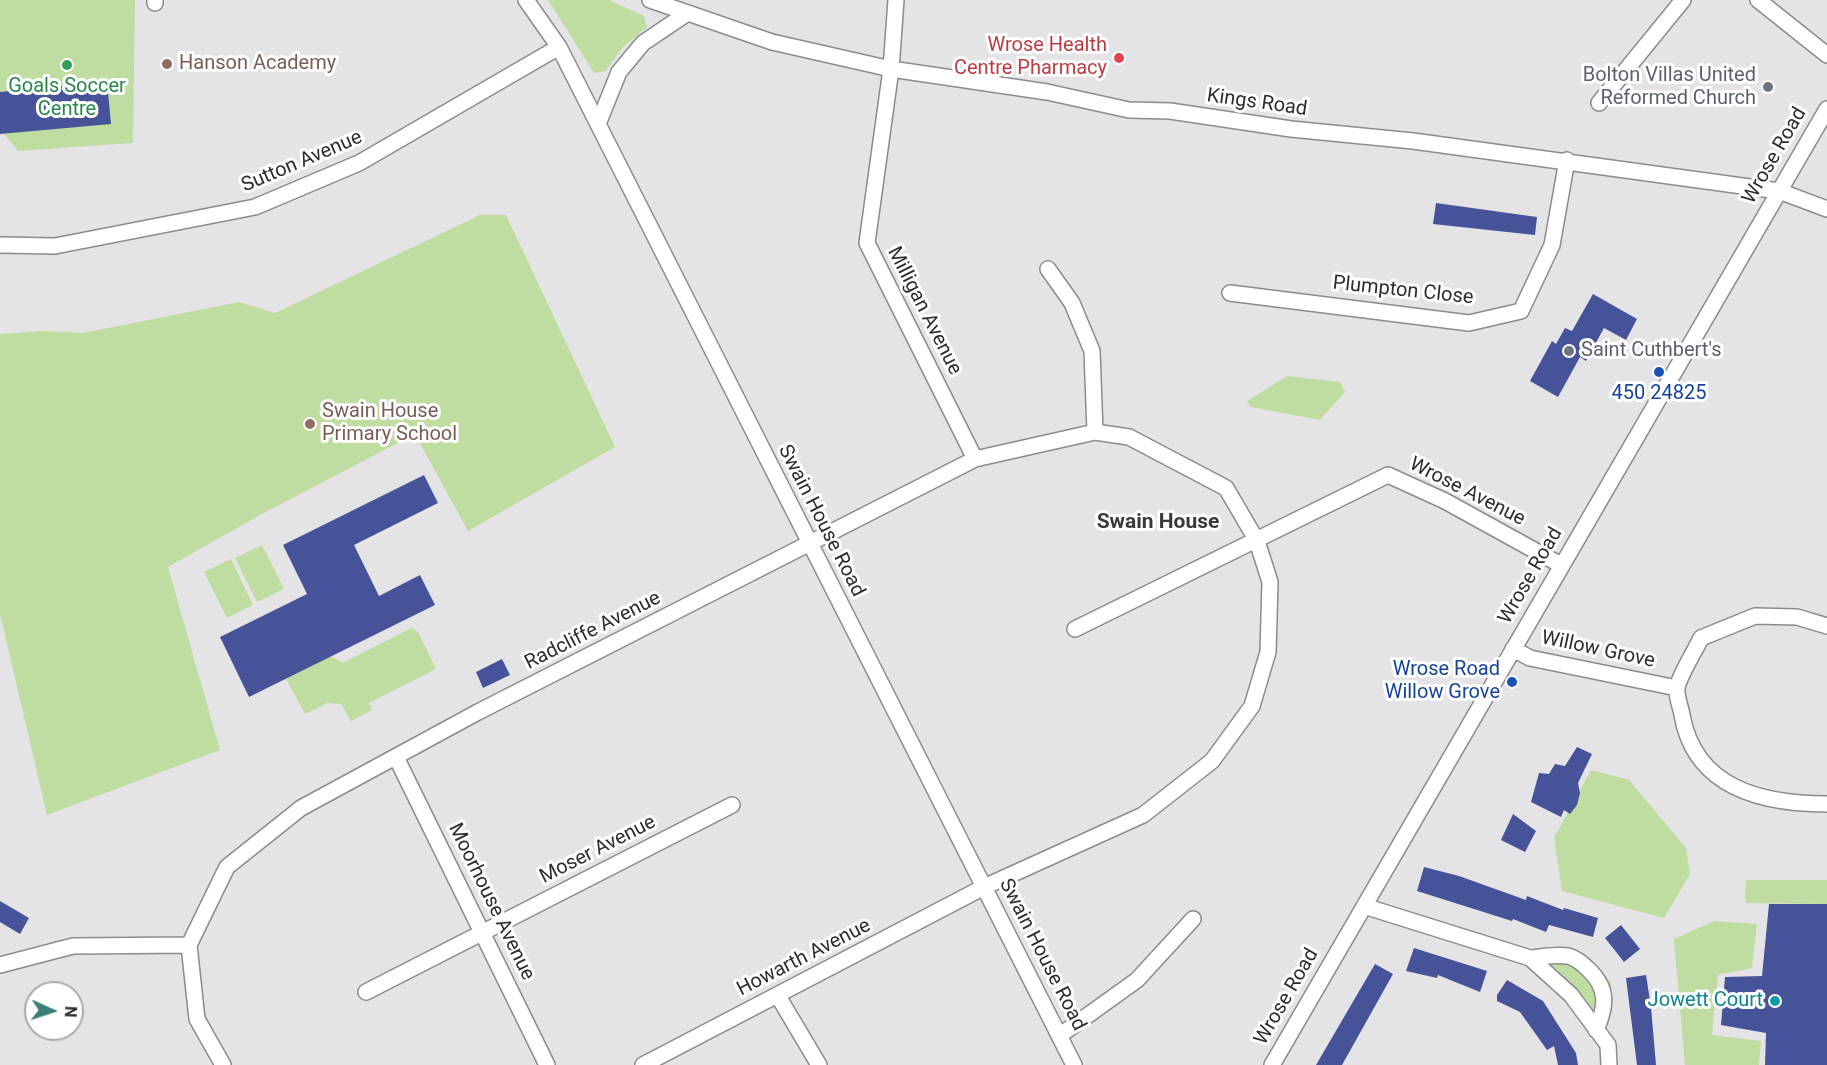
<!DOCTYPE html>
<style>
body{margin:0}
#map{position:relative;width:1827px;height:1065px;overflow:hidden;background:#e4e4e7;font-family:Roboto,sans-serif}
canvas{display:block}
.north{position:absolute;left:24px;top:981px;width:60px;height:60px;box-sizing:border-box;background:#fff;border:2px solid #ababab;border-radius:50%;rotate:93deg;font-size:16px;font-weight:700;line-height:24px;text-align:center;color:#2c2d2e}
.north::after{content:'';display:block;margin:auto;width:21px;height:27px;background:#3a8078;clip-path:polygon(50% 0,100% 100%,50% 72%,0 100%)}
</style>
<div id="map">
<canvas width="1827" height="1065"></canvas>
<div class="north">N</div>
</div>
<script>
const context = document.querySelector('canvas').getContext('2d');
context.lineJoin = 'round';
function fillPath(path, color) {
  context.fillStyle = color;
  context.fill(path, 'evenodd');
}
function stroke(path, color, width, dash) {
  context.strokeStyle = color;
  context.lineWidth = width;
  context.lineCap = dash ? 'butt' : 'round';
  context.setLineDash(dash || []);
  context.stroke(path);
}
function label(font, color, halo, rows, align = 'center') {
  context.font = font + ' Roboto,sans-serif';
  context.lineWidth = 6;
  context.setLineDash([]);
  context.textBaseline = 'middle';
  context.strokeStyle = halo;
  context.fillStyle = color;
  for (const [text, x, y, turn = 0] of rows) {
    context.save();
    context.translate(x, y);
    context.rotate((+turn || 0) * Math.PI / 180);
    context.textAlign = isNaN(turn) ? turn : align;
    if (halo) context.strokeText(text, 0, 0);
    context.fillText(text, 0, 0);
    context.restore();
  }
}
const green = new Path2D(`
 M 0,0 L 135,0 L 133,143 L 18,151 L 0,129 Z
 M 548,0 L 609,0 L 644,16 L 647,27 L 623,47 L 606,71 L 594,73 Z
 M 480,215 L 506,215 L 615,447 L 468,531 L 415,434 L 262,514 L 168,567 L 220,750 L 47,815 L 0,614 L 0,334 L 44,331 L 83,333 L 239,302 L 275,313 Z
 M 1287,376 L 1340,382 L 1345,392 L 1320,420 L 1251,407 L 1247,401 Z
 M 262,545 L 284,589 L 257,602 L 235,558 Z
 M 231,559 L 253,605 L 227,618 L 204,572 Z
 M 411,628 L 418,632 L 436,669 L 369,703 L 372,710 L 351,721 L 341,704 L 328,703 L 305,714 L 286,679 L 330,656 L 343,663 Z
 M 1591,770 L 1629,780 L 1686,848 L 1690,874 L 1664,918 L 1562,891 L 1554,838 Z
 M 1746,880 L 1827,880 L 1827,904 L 1745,903 Z
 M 1714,921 L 1757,924 L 1752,968 L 1718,975 L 1712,1035 L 1761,1041 L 1759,1065 L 1685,1065 L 1674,939 Z
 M 1546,951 L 1589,958 L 1611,982 L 1611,1008 L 1594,1030 L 1530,958 Z`);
const building = new Path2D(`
 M 107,82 L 111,124 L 0,134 L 0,92 Z
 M 1436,203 L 1537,217 L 1535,235 L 1433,224 Z
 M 1593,294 L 1637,319 L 1626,340 L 1604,328 L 1586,361 L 1580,357 L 1558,397 L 1530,381 L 1552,341 L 1556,344 L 1565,328 L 1572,331 Z
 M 424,475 L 438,503 L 354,545 L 379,596 L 420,575 L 435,605 L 249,697 L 220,637 L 307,594 L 283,545 Z
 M 502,659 L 510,675 L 483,688 L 476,672 Z
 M 1577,747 L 1592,754 L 1578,783 L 1580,793 L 1577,805 L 1570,814 L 1564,810 L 1561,817 L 1531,802 L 1539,773 L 1549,774 L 1555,764 L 1565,766 Z
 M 1513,814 L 1536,831 L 1525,852 L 1501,840 Z
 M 1424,867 L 1459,876 L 1526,900 L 1527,896 L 1563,910 L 1564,908 L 1598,918 L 1593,937 L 1549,925 L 1546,932 L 1513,919 L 1512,921 L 1417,891 Z
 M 0,901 L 29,918 L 20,934 L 0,922 Z
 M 1769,904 L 1827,904 L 1827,1065 L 1765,1065 L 1766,1033 L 1721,1025 L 1725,977 L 1762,976 Z
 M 1621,925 L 1640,949 L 1624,962 L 1605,938 Z
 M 1414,948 L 1487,971 L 1480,992 L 1438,975 L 1437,978 L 1406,971 Z
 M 1375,964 L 1393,974 L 1342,1065 L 1316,1065 Z
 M 1646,975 L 1651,1007 L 1656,1065 L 1637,1065 L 1626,978 Z
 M 1507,980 L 1543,1001 L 1576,1053 L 1578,1065 L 1558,1065 L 1554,1046 L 1547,1050 L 1520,1012 L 1497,1001 L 1497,995 Z`);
const minor = new Path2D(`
 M 155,0 L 155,3
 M 526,0 L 559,47 L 1074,1065
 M 650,0 L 772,42 L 891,69 L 1047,92 L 1129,110 L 1170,111 L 1291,129 L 1413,141 L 1779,191 L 1827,209
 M 896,0 L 891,69 L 867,243 L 975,459
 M 1758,0 L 1827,55
 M 1599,103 L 1683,0
 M 598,124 L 619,72 L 643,43 L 686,14
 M 0,245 L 55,246 L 255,207 L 359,163 L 559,47
 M 1048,269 L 1072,303 L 1092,351 L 1095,432
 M 1230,293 L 1469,323 L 1521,311 L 1552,245 L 1567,160
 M 1827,626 L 1797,617 L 1755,616 L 1701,638 C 1695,651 1679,676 1677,688 C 1676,696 1681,708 1682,715 C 1695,789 1763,804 1827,804
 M 1075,629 L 1388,475 L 1445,501 L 1561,565
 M 1513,649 L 1530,658 L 1677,688
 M 396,757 L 547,1065
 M 1364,906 L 1530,958 L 1571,995 L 1608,1045 L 1609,1065
 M 1530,958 C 1542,957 1556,954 1568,956 C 1576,958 1582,963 1588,969 C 1608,988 1607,1005 1596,1030
 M 0,965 L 73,946 L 189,945
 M 366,992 L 732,805
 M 778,996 L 819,1065
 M 1059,1036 L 1137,980 L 1193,919
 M 223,1065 L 197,1019 L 189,945 L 227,867 L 301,808 L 478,712 L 975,459 L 1095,432 L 1129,437 L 1226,488 L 1257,541 L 1270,582 L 1268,652 L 1252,706 L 1212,761 L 1143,815 L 984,887 L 643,1065
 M 1272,1065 L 1827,109`);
const markers = [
 [1119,58,6,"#e0444e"],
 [167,64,6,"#8d6e63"],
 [67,65,6,"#2e9e5b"],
 [1768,87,6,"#6b7280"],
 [1569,351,6,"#6b7280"],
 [1659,372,6,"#1a4fb4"],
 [310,424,6,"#8d6e63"],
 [1512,682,6,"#1a4fb4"],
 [1775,1001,6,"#0f9aa8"]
];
const healthNames = [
 ["Wrose Health",1107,46],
 ["Centre Pharmacy",1107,69]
];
const educationNames = [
 ["Hanson Academy",179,64],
 ["Swain House",322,412],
 ["Primary School",322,435]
];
const worshipNames = [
 ["Bolton Villas United",1756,76],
 ["Reformed Church",1756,99],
 ["Saint Cuthbert's",1581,351,"left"]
];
const leisureNames = [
 ["Goals Soccer",67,87],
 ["Centre",67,110]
];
const streetNames = [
 ["Kings Road",1257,103,8],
 ["Wrose Road",1775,156,-60],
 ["Sutton Avenue",302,162,-23],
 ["Plumpton Close",1403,291,6],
 ["Milligan Avenue",924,311,63],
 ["Wrose Avenue",1467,492,27],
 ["Swain House Road",821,521,63],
 ["Wrose Road",1531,576,-60],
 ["Radcliffe Avenue",593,631,-27],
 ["Willow Grove",1598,650,12],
 ["Moser Avenue",598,850,-27],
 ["Moorhouse Avenue",491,902,64],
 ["Swain House Road",1042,955,63],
 ["Howarth Avenue",804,958,-27],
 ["Wrose Road",1287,997,-60]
];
const transitNames = [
 ["450 24825",1659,394],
 ["Wrose Road",1500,670,"right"],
 ["Willow Grove",1500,693,"right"]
];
const cultureNames = [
 ["Jowett Court",1763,1001]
];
const neighbourhoodNames = [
 ["Swain House",1158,523]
];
fillPath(green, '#bfdda1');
fillPath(building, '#475398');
stroke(minor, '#8a8b8e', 18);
stroke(minor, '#fff', 15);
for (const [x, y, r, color] of markers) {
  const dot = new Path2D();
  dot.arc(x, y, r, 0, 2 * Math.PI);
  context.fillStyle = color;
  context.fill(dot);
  stroke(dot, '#fff', 2);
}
label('20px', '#be3a42', '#fff', healthNames, 'right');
label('20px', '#785e54', '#fff', educationNames, 'left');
label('20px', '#5b616d', '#fff', worshipNames, 'right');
label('20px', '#27864d', '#fff', leisureNames);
label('20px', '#2c2d2e', '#fff', streetNames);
label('20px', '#164399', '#fff', transitNames);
label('20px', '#0d838f', '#fff', cultureNames, 'right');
label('bold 21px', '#393a3c', '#fff', neighbourhoodNames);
</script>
